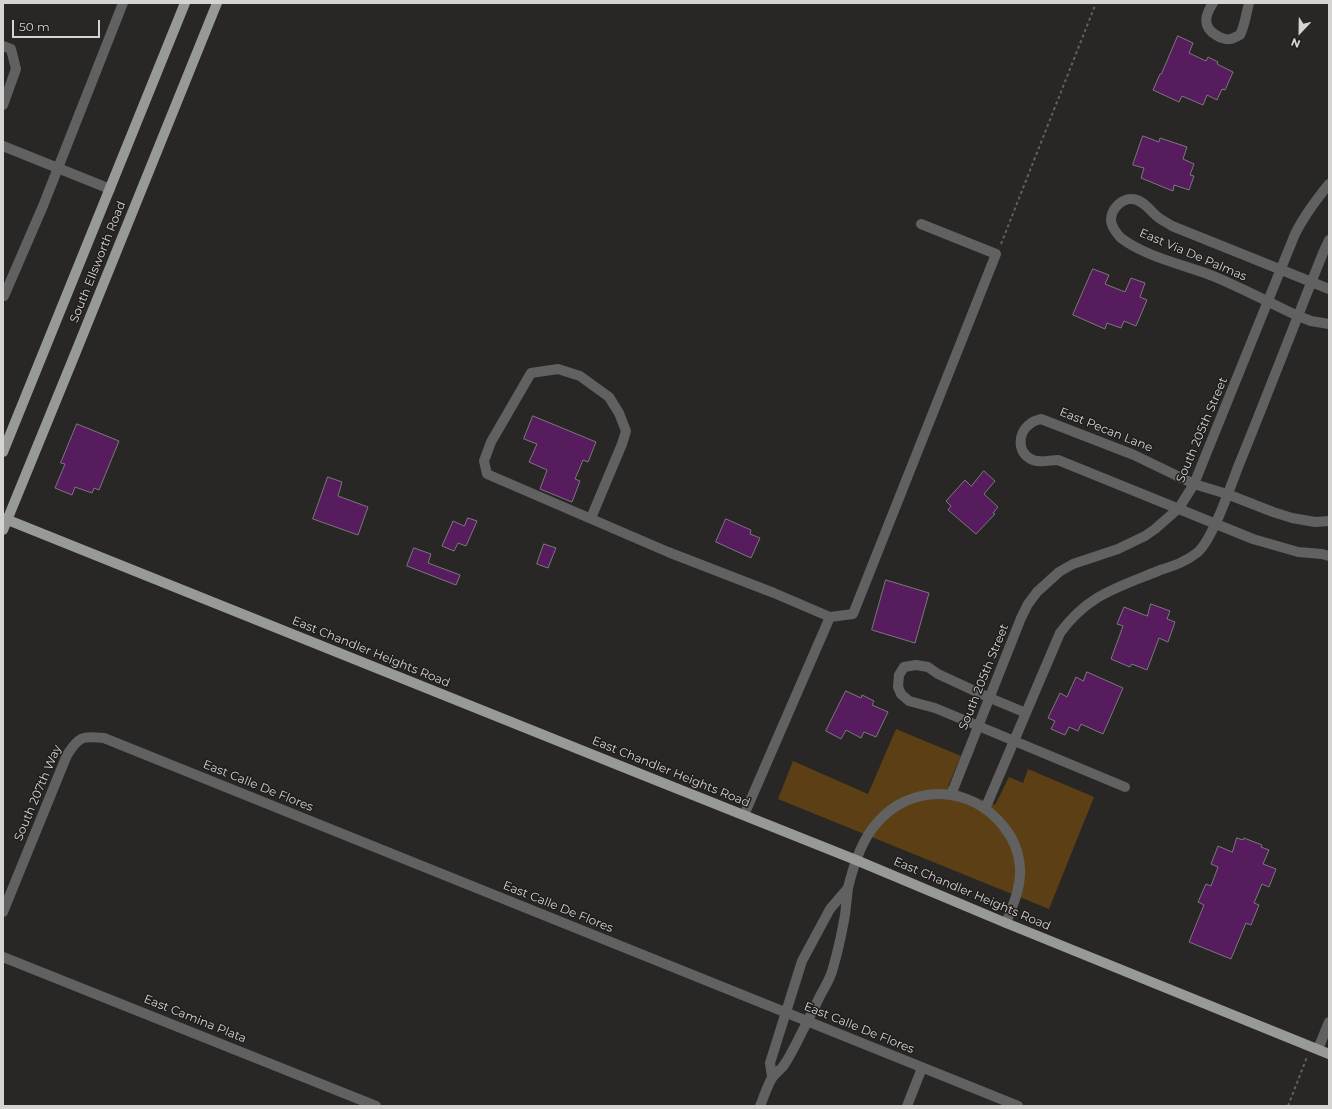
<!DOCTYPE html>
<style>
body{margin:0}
#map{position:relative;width:1332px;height:1109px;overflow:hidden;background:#292725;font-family:Montserrat,sans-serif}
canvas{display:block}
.frame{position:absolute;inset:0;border:4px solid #d5d4d2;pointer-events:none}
.north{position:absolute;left:1280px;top:12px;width:40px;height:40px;-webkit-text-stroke:3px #201e1c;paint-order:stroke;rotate:202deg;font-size:11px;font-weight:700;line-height:16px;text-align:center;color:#d5d4d2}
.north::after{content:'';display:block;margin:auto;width:14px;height:18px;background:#d5d4d2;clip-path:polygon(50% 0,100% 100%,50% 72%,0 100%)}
.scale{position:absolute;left:12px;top:20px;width:88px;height:18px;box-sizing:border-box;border:2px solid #d5d4d2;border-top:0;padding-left:5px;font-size:12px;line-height:14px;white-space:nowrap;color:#d5d4d2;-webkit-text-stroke:3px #201e1c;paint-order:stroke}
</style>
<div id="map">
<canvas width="1332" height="1109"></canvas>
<div class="frame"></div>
<div class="north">N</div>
<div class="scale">50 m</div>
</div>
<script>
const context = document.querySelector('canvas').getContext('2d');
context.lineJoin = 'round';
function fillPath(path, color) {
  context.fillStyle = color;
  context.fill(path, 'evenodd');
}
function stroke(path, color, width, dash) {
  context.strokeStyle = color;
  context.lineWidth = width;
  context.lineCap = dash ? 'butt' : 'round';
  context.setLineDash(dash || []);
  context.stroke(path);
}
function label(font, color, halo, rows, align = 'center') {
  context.font = font + ' Montserrat,sans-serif';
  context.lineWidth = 3;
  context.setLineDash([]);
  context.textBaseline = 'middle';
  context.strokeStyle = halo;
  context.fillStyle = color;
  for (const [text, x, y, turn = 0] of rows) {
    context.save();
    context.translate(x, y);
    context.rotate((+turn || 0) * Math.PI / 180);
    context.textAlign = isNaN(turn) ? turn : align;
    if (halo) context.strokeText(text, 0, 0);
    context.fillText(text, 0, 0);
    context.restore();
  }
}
const green = new Path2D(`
 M 896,729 L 961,756 L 948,786 L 995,805 L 1009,777 L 1023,783 L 1028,769 L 1094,797 L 1049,909 L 778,799 L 793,761 L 868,794 Z`);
const building = new Path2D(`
 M 1178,36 L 1193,43 L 1189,53 L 1206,61 L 1208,57 L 1218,62 L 1217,64 L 1233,72 L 1225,90 L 1222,89 L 1217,100 L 1207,95 L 1203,105 L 1182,96 L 1179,102 L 1153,90 L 1160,74 L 1161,74 Z
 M 1143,136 L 1159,142 L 1160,138 L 1187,147 L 1183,159 L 1194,164 L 1190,175 L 1194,176 L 1189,190 L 1174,185 L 1173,191 L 1141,178 L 1144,168 L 1133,165 Z
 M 1093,269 L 1109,275 L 1105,284 L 1125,292 L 1131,278 L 1145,283 L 1140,297 L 1147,300 L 1136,326 L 1124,321 L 1121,328 L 1107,323 L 1105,329 L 1073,315 Z
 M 533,416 L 596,442 L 588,462 L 583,460 L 575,479 L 580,481 L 572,502 L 540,489 L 547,470 L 529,462 L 537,444 L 524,439 Z
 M 77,424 L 119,441 L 99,490 L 94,488 L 92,493 L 75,487 L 72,495 L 55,488 L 65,464 L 61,463 Z
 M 984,471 L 995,481 L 984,494 L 998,507 L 993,513 L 995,514 L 976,534 L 948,510 L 951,506 L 946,501 L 965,480 L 971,486 Z
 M 328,477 L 342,482 L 338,496 L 368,507 L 358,535 L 313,519 Z
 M 468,518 L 477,521 L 466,546 L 458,543 L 454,551 L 442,546 L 453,521 L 464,526 Z
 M 726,519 L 751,530 L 750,534 L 760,538 L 751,558 L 716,542 Z
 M 544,544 L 556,548 L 548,568 L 537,564 Z
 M 414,548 L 431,554 L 428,563 L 460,575 L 456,585 L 407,566 Z
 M 886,580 L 929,593 L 915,643 L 872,630 Z
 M 1151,604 L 1170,611 L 1167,619 L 1175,622 L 1168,642 L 1159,638 L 1147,670 L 1132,664 L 1130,667 L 1111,659 L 1123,626 L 1117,624 L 1124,607 L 1147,616 Z
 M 1087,672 L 1123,688 L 1103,734 L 1081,724 L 1078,731 L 1069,727 L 1065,735 L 1051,729 L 1055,721 L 1048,718 L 1060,693 L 1067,697 L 1076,677 L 1083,681 Z
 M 846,691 L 861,698 L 862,695 L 874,701 L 872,705 L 888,712 L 876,737 L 864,732 L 861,738 L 846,730 L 841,739 L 826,731 Z
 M 1237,838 L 1243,840 L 1244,838 L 1262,845 L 1261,847 L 1269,850 L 1263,864 L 1276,869 L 1269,887 L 1262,884 L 1254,903 L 1259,905 L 1251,925 L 1246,923 L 1231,959 L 1189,942 L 1204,905 L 1198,902 L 1206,884 L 1211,886 L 1218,867 L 1211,864 L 1218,846 L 1232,852 Z`);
const path = new Path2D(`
 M 1001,244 L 1096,3
 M 1288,1106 L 1307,1057`);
const minor = new Path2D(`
 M 1213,3 C 1205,15 1202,27 1216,35 C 1220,38 1227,40 1231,39 C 1234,38 1237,36 1240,35 C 1245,25 1246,14 1249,3
 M 3,46 L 11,49 L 16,69 L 3,105
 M 3,146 L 110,189
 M 1329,289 L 1172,226 C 1168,223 1163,221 1159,218 C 1151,212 1143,199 1132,199 C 1122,198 1111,209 1111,220 C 1111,226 1117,234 1121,238 C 1146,257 1185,265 1213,276 C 1242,288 1270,303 1298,316 L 1311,321 L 1329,324
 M 3,296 L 4,296 L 43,206 L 123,3
 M 591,518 L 622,444 L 626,431 L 619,413 L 609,397 L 580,376 L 558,369 L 531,373 L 491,442 L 484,461 L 487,474 L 668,552 L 774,593 L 830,617 L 744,815
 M 1329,521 L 1315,522 L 1292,518 L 1273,512 L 1227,494 L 1194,484 L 1134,455 L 1041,419 C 1038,420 1033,421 1030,424 C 1017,433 1017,454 1033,460 C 1041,463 1050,460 1058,460 L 1253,539 L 1298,552 L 1322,554 L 1329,556
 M 830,617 L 853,614 L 996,254 L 921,224
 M 1026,713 L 990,698 L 938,674 L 928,667 L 916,665 L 904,667 L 899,675 L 898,687 L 901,694 L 909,701 L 935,708 L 1125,787
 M 951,795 L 1021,618 L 1028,604 L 1037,592 L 1059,572 L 1073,564 L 1118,549 L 1145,536 L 1155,529 L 1179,508 L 1194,484 L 1295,234 C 1304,216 1316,200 1329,184
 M 985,809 L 1060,633 C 1088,595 1116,588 1158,571 C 1172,566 1186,562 1198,552 C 1213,538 1230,488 1238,467 C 1267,396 1294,325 1323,253 L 1329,240
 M 3,912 L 67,755 C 79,736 82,736 104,738 L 1018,1106
 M 3,957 L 376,1106
 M 1318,1049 L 1329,1022
 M 772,1077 L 770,1063 L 802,961 L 830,909 L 848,888
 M 760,1106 C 764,1097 767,1086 772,1078 C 775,1073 781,1070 784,1065 C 789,1058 792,1051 796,1044 C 804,1028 812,1013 819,998 C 824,988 831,978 833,968 C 838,951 842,932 845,915 C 846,906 847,897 848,888 C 853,867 861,841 876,824 C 910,783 971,784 1004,827 C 1013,838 1019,853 1020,868 C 1021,888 1013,905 1006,923
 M 907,1106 L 922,1068`);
const major = new Path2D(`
 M 3,452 L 185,3
 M 3,518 L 638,773 L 856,860 L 1006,923 L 1329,1054
 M 3,530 L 73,359 L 217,3`);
const streetNames = [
 ["East Via De Palmas",1193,255,23],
 ["South Ellsworth Road",98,262,-68],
 ["East Pecan Lane",1106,430,22],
 ["South 205th Street",1202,430,-67],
 ["East Chandler Heights Road",371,652,22],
 ["South 205th Street",984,677,-68],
 ["East Chandler Heights Road",671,772,22],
 ["East Calle De Flores",258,786,22],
 ["South 207th Way",38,793,-67],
 ["East Chandler Heights Road",972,894,23],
 ["East Calle De Flores",558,907,22],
 ["East Camina Plata",195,1019,22],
 ["East Calle De Flores",859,1028,22]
];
fillPath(green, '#5c3f14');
fillPath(building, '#561c5e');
stroke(building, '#7a787b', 1);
stroke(path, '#62615f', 2, [3, 3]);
stroke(minor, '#606160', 10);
stroke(major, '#989a98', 10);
label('12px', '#d5d4d2', '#201e1c', streetNames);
</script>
